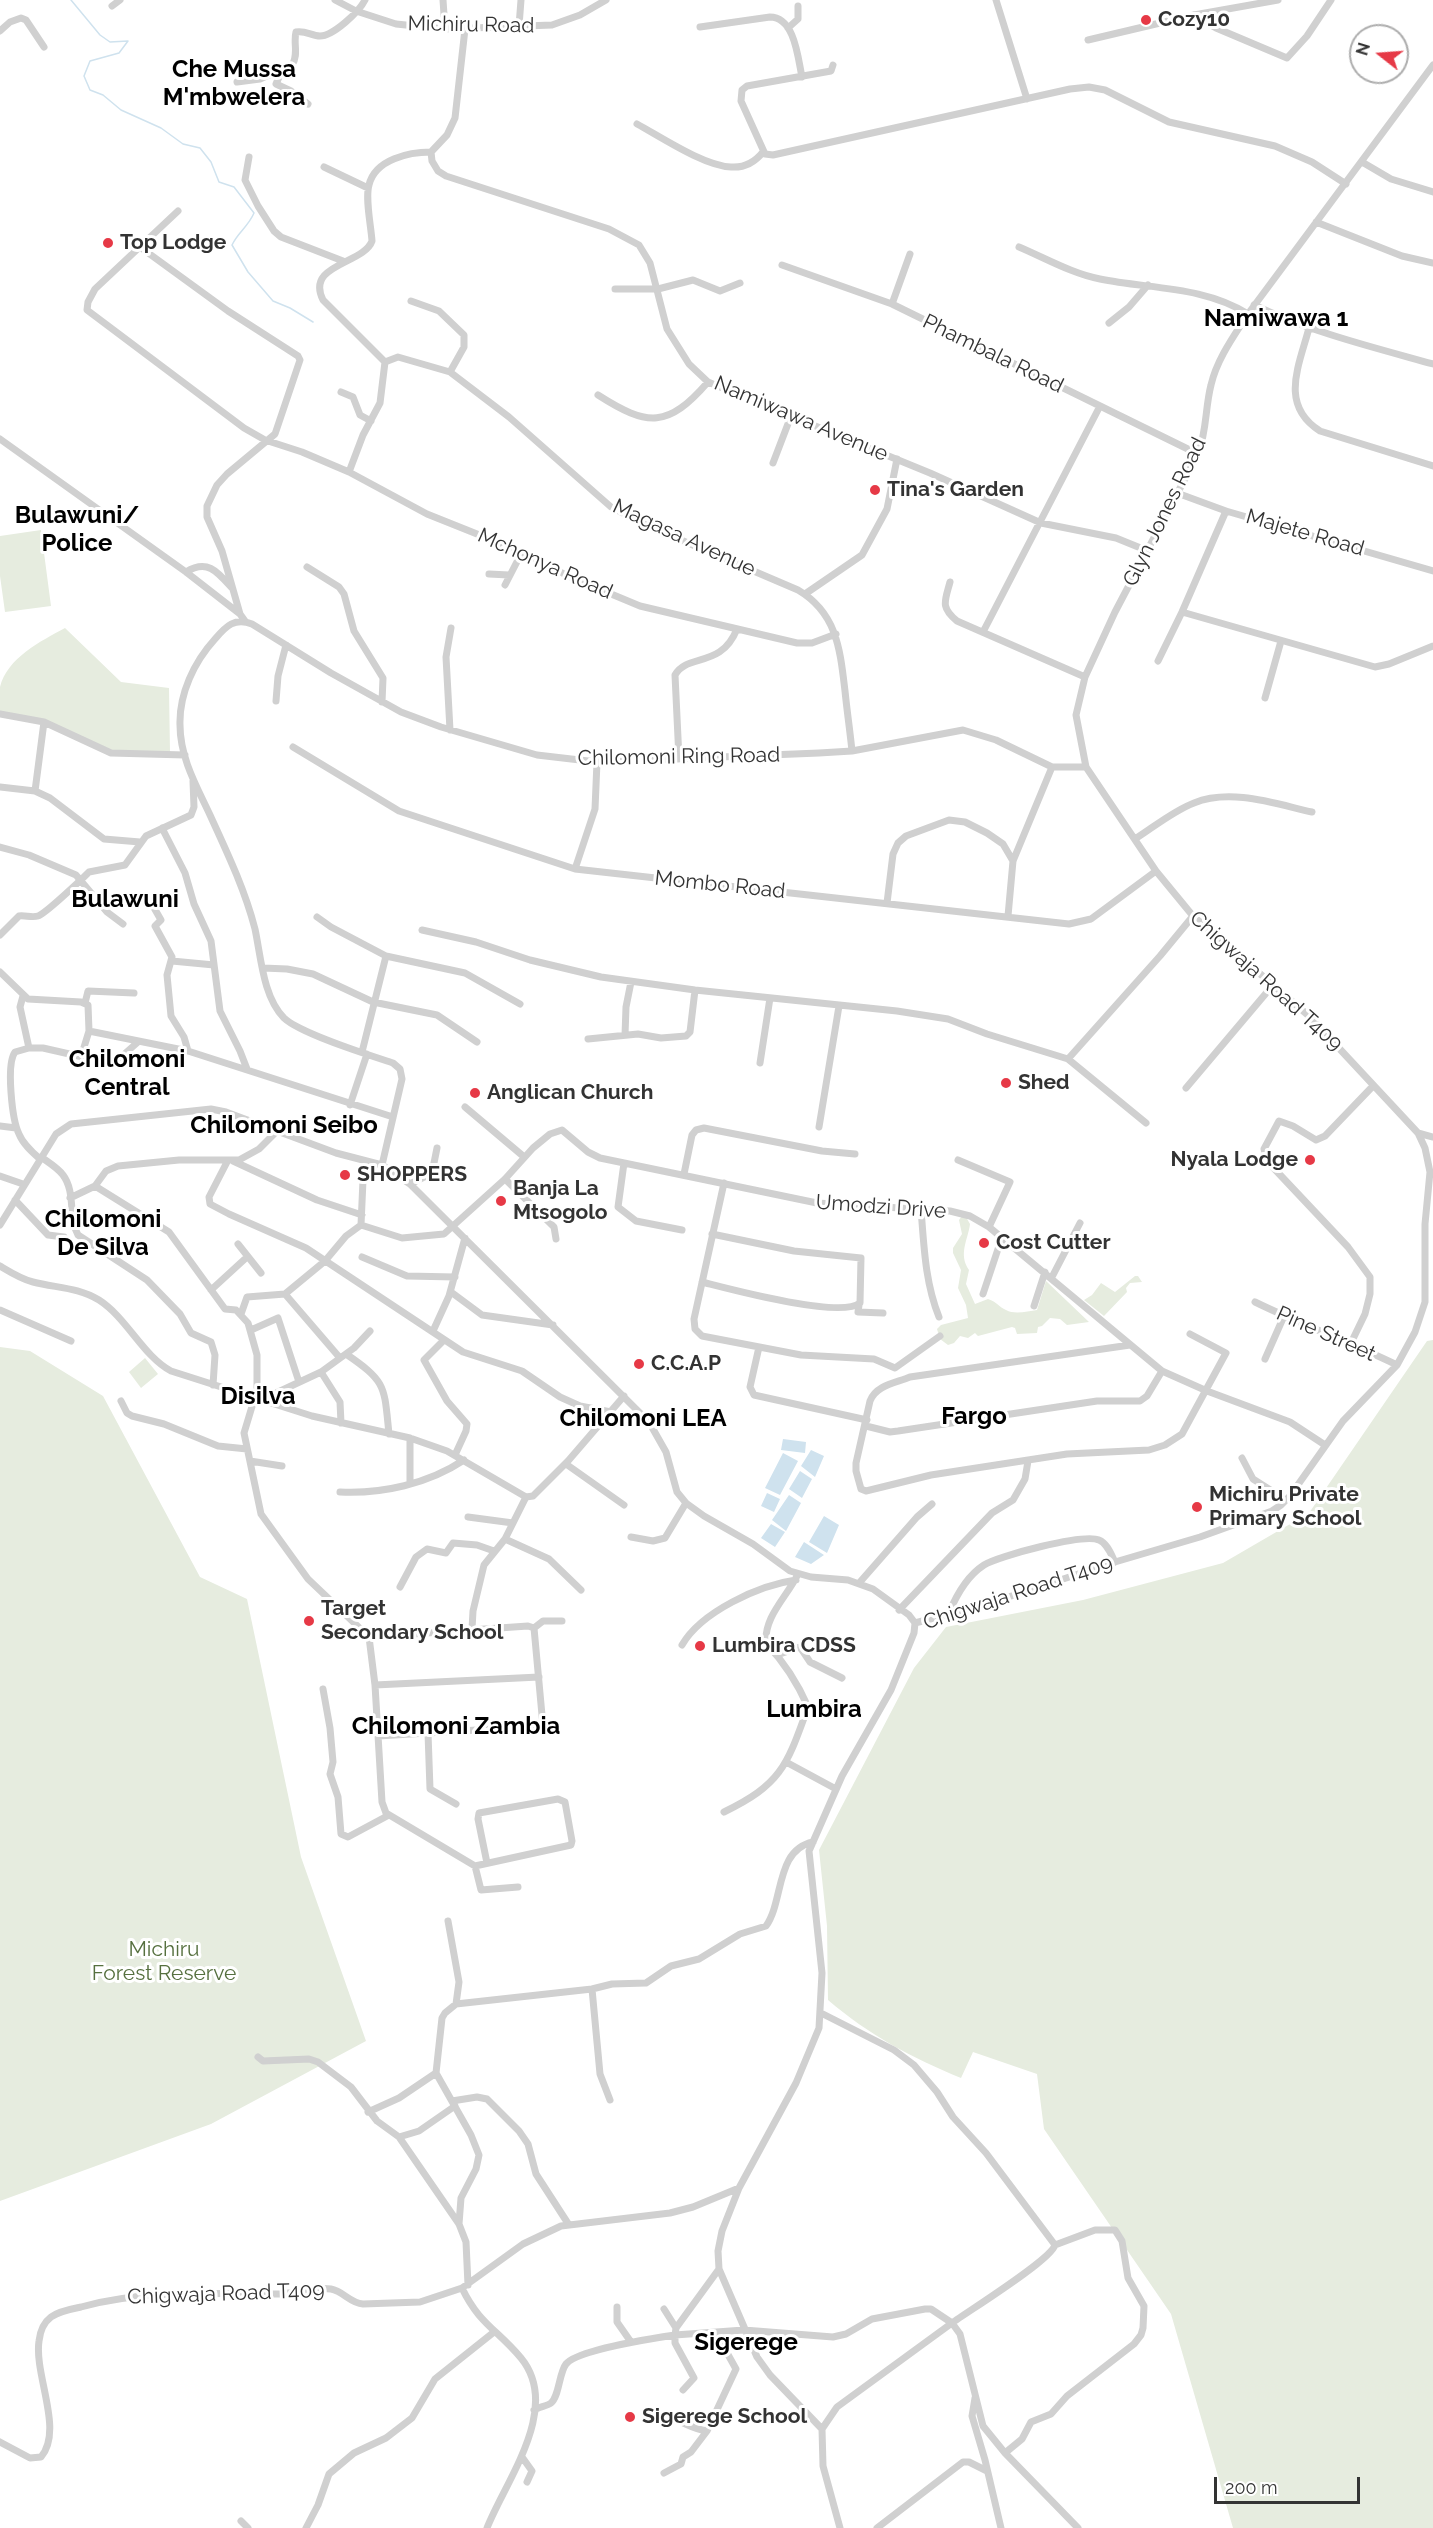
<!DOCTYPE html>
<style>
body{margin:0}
#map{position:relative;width:1433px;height:2528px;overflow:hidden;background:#fff;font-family:Raleway,sans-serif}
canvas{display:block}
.north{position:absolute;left:1349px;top:24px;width:60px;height:60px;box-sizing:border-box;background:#fff;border:2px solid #adadad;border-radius:50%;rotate:287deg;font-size:16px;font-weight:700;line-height:24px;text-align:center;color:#333}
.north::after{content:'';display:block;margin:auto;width:21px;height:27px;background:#e63946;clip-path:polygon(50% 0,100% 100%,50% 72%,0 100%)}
.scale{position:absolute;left:1214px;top:2477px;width:146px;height:27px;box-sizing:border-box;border:3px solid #333;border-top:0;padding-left:8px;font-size:18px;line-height:21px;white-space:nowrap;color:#333;-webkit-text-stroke:4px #fff;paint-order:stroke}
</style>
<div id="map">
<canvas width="1433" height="2528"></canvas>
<div class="north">N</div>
<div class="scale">200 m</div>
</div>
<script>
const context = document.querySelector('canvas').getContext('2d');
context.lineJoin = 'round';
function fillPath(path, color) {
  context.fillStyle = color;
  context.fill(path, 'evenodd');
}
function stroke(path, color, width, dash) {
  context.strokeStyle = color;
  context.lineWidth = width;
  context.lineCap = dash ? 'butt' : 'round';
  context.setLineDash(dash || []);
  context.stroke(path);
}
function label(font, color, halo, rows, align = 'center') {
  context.font = font + ' Raleway,sans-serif';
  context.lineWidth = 6;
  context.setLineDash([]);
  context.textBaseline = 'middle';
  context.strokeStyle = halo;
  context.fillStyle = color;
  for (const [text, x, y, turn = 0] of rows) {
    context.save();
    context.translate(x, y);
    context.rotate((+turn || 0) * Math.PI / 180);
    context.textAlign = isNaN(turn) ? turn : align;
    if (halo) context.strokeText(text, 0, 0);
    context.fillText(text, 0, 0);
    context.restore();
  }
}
const green = new Path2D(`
 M 41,530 L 51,606 L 5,612 L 0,576 L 0,536 Z
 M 65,628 L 121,682 L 169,688 L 170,753 L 109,752 L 51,722 L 0,711 C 0,704 0,695 0,687 C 7,658 41,641 65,628 Z
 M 962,1216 L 966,1217 L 970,1224 C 968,1240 958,1254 969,1270 L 966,1284 L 975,1304 L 988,1299 C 997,1302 999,1307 1006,1310 C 1015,1315 1028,1311 1037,1310 L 1046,1281 L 1089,1322 L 1067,1325 L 1060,1319 L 1050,1318 L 1042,1326 L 1038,1327 L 1037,1333 L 1017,1334 L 1015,1328 L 1012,1327 L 978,1336 L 975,1333 L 968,1338 L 960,1336 L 954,1343 L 948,1345 L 940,1339 L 937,1329 L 941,1325 L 968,1318 L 966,1305 L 958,1288 L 961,1270 L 953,1253 L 953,1248 L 962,1234 L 959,1220 Z
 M 1135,1276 L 1138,1276 L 1142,1282 L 1130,1283 L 1126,1288 L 1127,1292 L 1104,1316 L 1084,1300 L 1092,1295 L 1101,1283 L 1115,1292 Z
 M 1433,1340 L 1433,2528 L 1233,2528 L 1171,2314 L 1044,2129 L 1037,2074 L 973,2052 L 961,2078 C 912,2058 869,2035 828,2000 L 827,1926 L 819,1850 L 914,1668 L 946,1627 L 1083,1600 L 1223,1563 L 1309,1513 L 1427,1341 Z
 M 0,1347 L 30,1351 L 103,1396 L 200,1577 L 247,1599 L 301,1857 L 366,2041 L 211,2124 L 0,2201 Z
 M 145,1358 L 158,1374 L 141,1388 L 129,1372 Z`);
const water = new Path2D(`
 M 783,1439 L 806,1442 L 805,1453 L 781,1450 Z
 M 811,1450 L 824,1456 L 815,1477 L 801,1466 Z
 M 783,1453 L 798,1461 L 780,1495 L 765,1488 Z
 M 800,1471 L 812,1479 L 802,1498 L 789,1489 Z
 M 767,1493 L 780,1499 L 774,1512 L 761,1506 Z
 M 789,1495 L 801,1503 L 786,1531 L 772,1520 Z
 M 824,1516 L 839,1525 L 827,1553 L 809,1542 Z
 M 771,1524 L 785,1532 L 775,1547 L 761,1538 Z
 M 804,1542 L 824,1555 L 811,1564 L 795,1557 Z`);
const stream = new Path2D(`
 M 71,0 L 100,35 L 110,42 L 128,41 L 119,53 L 90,61 L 84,76 L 90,90 L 103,95 L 121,110 L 161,128 L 183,144 L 200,148 L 211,162 L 219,182 L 234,187 L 254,213 C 248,227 238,232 232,245 L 248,272 L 273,301 L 290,308 L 313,322`);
const minor = new Path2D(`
 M 335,0 L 356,11 L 396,24 L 445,29 L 552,25 L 580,15 L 606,0
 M 443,0 L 445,29
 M 996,0 L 1027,99
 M 112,6 L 120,0
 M 1194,15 L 1216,28 L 1287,58 L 1307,36 L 1331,0
 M 519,26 L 521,0
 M 700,27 L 770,17 C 795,17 798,59 802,77
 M 788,28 L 798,19 L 798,6
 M 465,29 L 455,118 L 447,135 L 431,152 L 432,161 L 438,171 L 446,176 L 609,229 L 639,245 L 650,263 L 667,329 L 689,364 L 708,382 L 930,473 L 1041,523 L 1116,538 L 1148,551
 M 0,31 L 10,22 L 21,18 L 26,20 L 44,47
 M 1088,40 L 1194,15 L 1278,0
 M 833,65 L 831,71 L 747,86 L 742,90 L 741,101 L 765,154 L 773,155 L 1070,89 L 1089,87 L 1105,90 L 1169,122 L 1275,146 L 1312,162 L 1346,184
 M 282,70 L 276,84 L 291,91 L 308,104
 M 237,82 L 260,79 L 292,65 C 299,55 293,43 296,32 C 305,30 312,36 320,36 C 333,36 359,12 365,0
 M 637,124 C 661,137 704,166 731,167 C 744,168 755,162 763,152
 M 249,157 L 245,180 L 258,206 L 274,231 L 281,237 L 343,261
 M 1362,162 L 1391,179 L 1433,192
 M 324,167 L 368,188
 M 178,211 L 95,289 L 88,302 L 87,310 L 244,428 L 265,440 L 302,452 L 349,472 L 427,514 L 522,552 L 568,576 L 640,606 L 797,643 L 812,643 L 836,634
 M 1316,222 L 1402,256 L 1433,263
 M 140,247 L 228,311 L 298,356 L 300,360 L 275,434 L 227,474 L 217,485 L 207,506 L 207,517 L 222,551 L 240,614 L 245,621
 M 1019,247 C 1045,258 1073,274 1100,279 C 1149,289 1204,286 1248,314
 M 782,265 L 892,304 L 1198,454
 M 615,289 L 658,289 L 693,280 L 720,291 L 740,283
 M 411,301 L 439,311 L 464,335 L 464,347 L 450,372
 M 892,304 L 910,254
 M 1254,305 C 1311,332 1372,347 1433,364
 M 1109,323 L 1129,307 L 1148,285
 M 1309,328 C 1299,366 1279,405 1320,431 L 1433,466
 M 385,362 L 398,357 L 450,372 L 509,417 L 611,507 L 646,525 L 798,590 C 837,613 840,649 845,691 C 847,711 850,731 852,751
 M 385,362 L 323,300 C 305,264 364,264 372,241 C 371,226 365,198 369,185 C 375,159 410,152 431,152
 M 341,392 L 353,397 L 360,415 L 371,421
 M 598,395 C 648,427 668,428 708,382
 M 0,439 L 186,572 L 240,614
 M 773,463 L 791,416
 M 349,472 L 363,435 L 380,403 L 385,362
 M 1177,493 L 1226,511 L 1433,571
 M 307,567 L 339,587 L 344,594 L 354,631 L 383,678 L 382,702
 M 186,572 C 207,559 217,571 231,587
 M 489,574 L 509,575
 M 950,582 C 945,601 940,607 957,621 L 1085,677
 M 505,585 L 522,552
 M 805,594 L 862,555 L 887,509 L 897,459
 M 1182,612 L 1375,667 L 1389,664 L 1433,646
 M 983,632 L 1100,406
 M 1158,661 L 1182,612 L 1226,511
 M 1265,698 L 1281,641
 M 276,701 L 278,676 L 286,645
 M 0,714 L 44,722 L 111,753 L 185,755
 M 450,730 L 446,657 L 451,628
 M 293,747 L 399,811 L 575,869 L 1069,924 L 1091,919 L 1156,871
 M 679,759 L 675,675 C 687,653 721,669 737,629
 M 0,787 L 35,791 L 50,798 L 104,839 L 140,842
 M 35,791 L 44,722
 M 162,828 L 185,873 L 194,904 L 211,941 L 220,1011 L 240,1051 L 247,1069
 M 1135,839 C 1154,827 1173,811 1194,803 C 1231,788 1276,804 1312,812
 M 0,847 L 29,855 L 76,875 L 107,912 L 123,924
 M 575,869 L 595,809 L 597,762
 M 887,903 L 893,854 L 898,843 L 906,836 L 949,820 L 965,822 L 987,833 L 1003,844 L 1013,861
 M 153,906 L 161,920 L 155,926 L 172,957 L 167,975 L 171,1016 L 184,1037 L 188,1051
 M 1008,916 L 1013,861 L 1052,767
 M 317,917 L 331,927 L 386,956 L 465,973 L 520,1004
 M 422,930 L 476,942 L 530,960 L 601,977 L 695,990 L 897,1011 L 948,1019 L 987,1034 L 1068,1059 L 1160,956 L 1193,916
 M 0,935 L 19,916 C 25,915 32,918 38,916 C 45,914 82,879 89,872 L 125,865 L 146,836 L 191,815 L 194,807 L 193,781
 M 172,961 L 214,965
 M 263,968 L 287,969 L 313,974 L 373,1002 L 437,1015 L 477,1042
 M 0,972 L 28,999 L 81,1002 L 88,1005 L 89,1031 L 81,1057
 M 23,996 L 20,1007 L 29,1048
 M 85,1003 L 88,991 L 134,993
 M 89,1031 L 188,1051 L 393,1117
 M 625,1035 L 626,1007 L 631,982
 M 588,1039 L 638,1034 L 661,1038 L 686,1036 L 690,1032 L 695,990
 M 362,1052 L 386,956
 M 1068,1059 L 1146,1123
 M 760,1063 L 770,998
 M 1186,1088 L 1273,985
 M 350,1105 L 367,1054
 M 465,1107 L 523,1156
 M 0,1126 L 16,1128
 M 819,1127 L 839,1006
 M 1418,1133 L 1433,1137
 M 41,1157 C 48,1162 58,1168 63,1175 C 76,1192 68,1218 78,1235 L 147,1280 L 180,1314 L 191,1333 L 211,1342 L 215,1355 L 213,1385
 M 40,1159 C 32,1152 23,1144 19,1134 C 12,1120 6,1064 15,1052 L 29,1048 L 43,1048 L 109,1063 L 121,1057 L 138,1042
 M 958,1160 L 1010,1182 L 989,1227
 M 233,1161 L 317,1200 L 362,1215
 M 227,1162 L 209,1197 L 210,1204 L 229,1214 L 306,1248 L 463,1352 L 522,1371 L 560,1397 L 580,1406 L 611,1412
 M 624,1163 L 618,1207 L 636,1221 L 682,1230
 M 382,1165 L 402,1079 L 400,1069 L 393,1063 C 369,1055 301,1034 284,1018 C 263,997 261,957 255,929 C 245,890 227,852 210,815 C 197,787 180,758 180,725 C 179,694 194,662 215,639 C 226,626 235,617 252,624 L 331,673 L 401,712 L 441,727 L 537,755 L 597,762 L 819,753 L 852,751 L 963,730 L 996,740 L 1052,767 L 1086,767
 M 684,1174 L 692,1135 L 696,1130 L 704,1128 L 822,1151 L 855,1154
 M 0,1176 L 23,1184
 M 505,1179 L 554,1227 L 556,1239
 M 724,1183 L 694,1319 L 695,1329 L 702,1336 L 801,1355 L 874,1359 L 895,1368 L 940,1336
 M 410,1184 L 432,1173 L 437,1148
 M 95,1186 L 169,1232 L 225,1309 L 236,1310 L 248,1323 L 257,1355 L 257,1390 L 244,1433 L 261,1514 L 308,1579 L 369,1637 L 375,1685 L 382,1802 L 386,1813 L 475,1866 L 571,1845 L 572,1841 L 565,1802 L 558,1799 L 479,1813 L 478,1819 L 487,1863
 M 70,1198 L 95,1186 L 106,1171 L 118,1166 L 179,1160 L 239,1160 L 259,1149 L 278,1130
 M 15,1200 L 48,1235 L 64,1237
 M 921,1209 C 924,1246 925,1282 939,1317
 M 0,1225 L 56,1134 L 71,1124 L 211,1109 L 226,1112 L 336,1153 L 382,1165 L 410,1184 L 649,1422 L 666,1452 L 677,1492 L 686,1503 L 704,1516 L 753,1544 L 790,1571 L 811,1577 L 848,1580 L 873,1589 L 909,1615 L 915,1623
 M 361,1225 L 402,1238 L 444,1234 L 505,1179 L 533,1148 L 550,1134 L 562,1130 L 588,1152 L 600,1158 L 817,1203 L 950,1211 L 970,1216 L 989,1227 L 1162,1371 L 1207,1391 L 1290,1422 L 1325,1445
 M 238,1244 L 261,1273
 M 362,1257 L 407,1276 L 455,1277
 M 0,1266 C 10,1272 21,1279 33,1282 C 56,1288 78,1287 99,1300 C 127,1318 143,1356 171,1371 L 312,1416 L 410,1438 L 447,1451 L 526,1497
 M 1052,1277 L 1080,1223
 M 702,1282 C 730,1289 840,1319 860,1303 L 861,1258 L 794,1251 L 712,1234
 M 211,1290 L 247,1257
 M 451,1292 L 482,1315 L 553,1325
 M 285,1294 L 340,1358
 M 983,1294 L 1002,1237
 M 1255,1302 C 1302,1325 1350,1342 1397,1365
 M 859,1305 L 858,1312 L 883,1313
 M 1034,1306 L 1045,1272
 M 0,1310 L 71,1341
 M 241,1314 L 247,1297 L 285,1294 L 325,1261 L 346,1236 L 361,1225 L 363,1180 L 368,1163
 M 251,1330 L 278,1318 L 299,1382
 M 433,1331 L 449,1296 L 465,1238
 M 444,1340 L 424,1360 L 447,1401 L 467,1424 L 466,1431 L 455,1455
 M 1351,1343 L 1365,1314 L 1370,1294 L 1370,1277 L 1348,1247 L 1267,1161 L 1264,1149 L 1279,1121 L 1293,1126 L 1316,1140 L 1325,1136 L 1373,1086
 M 1130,1345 L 910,1377 C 896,1383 876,1385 870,1401 L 856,1463 L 856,1471 L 861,1489 L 866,1491 L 931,1475 L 1067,1454 L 1149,1450 L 1165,1445 L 1182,1434 L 1226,1353 L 1190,1334
 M 759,1347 L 750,1387 L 754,1395 L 867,1420
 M 346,1354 C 387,1382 384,1386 389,1434
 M 1265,1359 L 1284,1316
 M 121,1401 L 127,1413 L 132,1416 L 164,1424 L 218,1446 L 247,1449
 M 265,1401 L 276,1393 L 321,1372
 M 341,1423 L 340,1402 L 321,1372 L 354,1348 L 370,1331
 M 866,1426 L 890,1432 L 898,1431 L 1097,1401 L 1140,1401 L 1147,1396 L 1162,1371
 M 410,1438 L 410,1483
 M 1242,1458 L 1253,1479 L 1275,1493 L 1283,1503
 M 250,1461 L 282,1466
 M 566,1464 L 624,1505
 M 340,1492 C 382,1494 428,1484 464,1460
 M 468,1517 L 513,1523
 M 631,1537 L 653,1541 L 665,1538 L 686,1503
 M 505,1539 L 549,1559 L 581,1590
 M 860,1582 L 917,1517 L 932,1504
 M 400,1587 L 416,1557 L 427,1549 L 446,1553 L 453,1543 L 477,1545 L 494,1551
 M 899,1610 L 992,1513 L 1013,1500 L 1025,1479 L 1028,1461
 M 949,1613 C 956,1596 967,1576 984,1565 C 998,1556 1084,1533 1099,1540 C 1107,1543 1111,1554 1115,1562
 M 472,1629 L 473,1611 L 484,1565 L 505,1539 L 526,1497 L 533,1496 L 568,1461 L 624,1396
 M 369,1637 L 528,1626 L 534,1628 L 543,1621 L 562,1621
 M 682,1645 C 701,1612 759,1585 796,1580
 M 777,1655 L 800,1647 L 810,1662 L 842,1678
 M 375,1685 L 539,1677
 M 323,1689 L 330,1728 L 333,1762 L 330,1774 L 338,1797 L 341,1834 L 348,1837 L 389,1815
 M 428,1733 L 430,1789 L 456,1804
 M 378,1736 L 543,1726 L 534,1628
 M 786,1762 L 836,1789
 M 724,1812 C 782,1784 787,1765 808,1707 C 798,1684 783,1661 766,1643 C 764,1616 787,1597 798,1574
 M 475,1866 L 481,1890 L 518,1887
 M 448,1921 L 459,1982 L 456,2004
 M 592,1989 L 600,2074 L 610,2100
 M 821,2013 L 894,2050 L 914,2065 L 937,2092 L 953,2117 L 986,2153 L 1055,2245 C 1051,2260 970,2310 952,2323 L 960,2334 L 983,2426 L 1005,2453 L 1078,2528
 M 258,2057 L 263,2061 L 309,2059 L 318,2062 L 351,2087 L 377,2121 L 399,2137 L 419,2131 L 455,2106
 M 436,2073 L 442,2018 L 445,2013 L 456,2004 L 592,1989 L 612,1984 L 646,1983 L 671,1966 L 699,1959 L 740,1934 L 766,1926 C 784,1901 775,1850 813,1842
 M 452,2101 L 477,2097 L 487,2099 L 519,2131 L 528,2144 L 536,2174 L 569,2225
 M 368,2112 L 399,2098 L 436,2073 L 471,2135 L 479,2155 L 476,2169 L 461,2198 L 459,2224
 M 399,2137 L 459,2224 L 466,2242 L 468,2285
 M 739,2188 L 722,2231 L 718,2251 L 719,2269 L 757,2357 L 770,2375 L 822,2429 L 837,2407 L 952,2323
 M 462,2288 C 479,2324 498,2330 521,2358 C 562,2408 506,2480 487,2528
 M 617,2307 L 617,2322 L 631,2342
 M 664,2309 L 676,2328
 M 683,2390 L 694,2378 L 675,2343 L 675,2335 L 744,2330 L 833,2337 L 846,2334 L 872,2319 L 925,2309 L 931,2309 L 952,2323
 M 975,2398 L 972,2416 L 985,2460 L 1001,2528
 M 534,2410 C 539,2407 547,2406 551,2403 C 559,2397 559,2373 566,2364 C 577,2350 655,2338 675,2335 L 676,2328 L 719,2269
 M 674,2419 C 687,2424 693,2429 707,2431 L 736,2369 L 716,2333
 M 822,2429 L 823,2466 L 840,2528
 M 0,2442 L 30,2458 L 41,2457 C 64,2430 34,2375 39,2341 C 40,2332 43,2323 51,2317 C 59,2311 71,2309 81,2307 C 145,2289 214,2294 281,2294 C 297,2293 315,2286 331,2289 C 343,2291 350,2303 363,2304 L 420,2302 L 462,2288 L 523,2244 L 561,2226 L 670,2213 L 693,2207 L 739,2188 L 796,2083 L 819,2028 L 822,1973 L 809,1851 L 842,1776 L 891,1690 L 914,1633 L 915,1623 L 990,1603 L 1115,1562 L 1200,1537 L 1272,1511 L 1281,1505 L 1290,1496 L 1343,1421 L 1397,1365 L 1415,1332 L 1425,1302 L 1425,1224 L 1430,1172 L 1425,1148 L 1418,1133 L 1309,1016 L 1193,916 L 1156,871 L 1086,767 L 1076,715 L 1085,677 L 1115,612 L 1198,454 C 1207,431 1205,408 1211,385 C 1217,359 1234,336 1248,314 L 1433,65
 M 1005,2453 L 1022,2439 L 1031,2422 L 1051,2414 L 1067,2396 L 1134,2344 L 1141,2335 L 1143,2328 L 1144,2306 L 1128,2278 L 1122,2241 L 1115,2230 L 1095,2230 L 1055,2245
 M 522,2457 L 532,2471 L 527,2482
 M 664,2473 L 681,2464 L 683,2457 L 691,2452 L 707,2431
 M 241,2521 L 248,2528
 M 306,2528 L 318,2505 L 329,2474 L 354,2453 L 386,2438 L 412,2418 L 435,2379 L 494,2332
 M 877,2528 L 963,2462 L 969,2462 L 987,2471`);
const markers = [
 [1146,20,6,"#e63946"],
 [108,243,6,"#e63946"],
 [875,490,6,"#e63946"],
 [1006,1083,6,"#e63946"],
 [475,1093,6,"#e63946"],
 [1310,1160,6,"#e63946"],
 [345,1175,6,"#e63946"],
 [501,1201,6,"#e63946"],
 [984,1243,6,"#e63946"],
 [639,1364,6,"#e63946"],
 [1197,1507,6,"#e63946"],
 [309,1621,6,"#e63946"],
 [700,1646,6,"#e63946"],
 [630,2417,6,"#e63946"]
];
const poiNames = [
 ["Cozy10",1158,20],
 ["Top Lodge",120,243],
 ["Tina's Garden",887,490],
 ["Shed",1018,1083],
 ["Anglican Church",487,1093],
 ["Nyala Lodge",1298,1160,"right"],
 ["SHOPPERS",357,1175],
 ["Banja La",513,1189],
 ["Mtsogolo",513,1213],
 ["Cost Cutter",996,1243],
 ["C.C.A.P",651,1364],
 ["Michiru Private",1209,1495],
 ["Primary School",1209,1519],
 ["Target",321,1609],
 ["Secondary School",321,1633],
 ["Lumbira CDSS",712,1646],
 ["Sigerege School",642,2417]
];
const streetNames = [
 ["Michiru Road",471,25,1],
 ["Phambala Road",993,354,26],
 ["Namiwawa Avenue",801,419,23],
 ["Glyn Jones Road",1165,512,-64],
 ["Majete Road",1305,533,16],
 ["Magasa Avenue",684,538,25],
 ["Mchonya Road",545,564,24],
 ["Chilomoni Ring Road",679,757,-1],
 ["Mombo Road",720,885,6],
 ["Chigwaja Road T409",1266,981,42],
 ["Umodzi Drive",881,1207,4],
 ["Pine Street",1326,1334,24],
 ["Chigwaja Road T409",1018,1593,-18],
 ["Chigwaja Road T409",226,2294,-2]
];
const parkNames = [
 ["Michiru",164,1950],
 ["Forest Reserve",164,1974]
];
const quarterNames = [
 ["Che Mussa",234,70],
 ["M'mbwelera",234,98],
 ["Namiwawa 1",1276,319],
 ["Bulawuni/",77,516],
 ["Police",77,544],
 ["Bulawuni",125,900],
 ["Chilomoni",127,1060],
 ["Central",127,1088],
 ["Chilomoni Seibo",284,1126],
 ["Chilomoni",103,1220],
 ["De Silva",103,1248],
 ["Disilva",258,1397],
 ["Fargo",974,1417],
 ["Chilomoni LEA",643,1419],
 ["Lumbira",814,1710],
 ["Chilomoni Zambia",456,1727],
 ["Sigerege",746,2343]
];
fillPath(green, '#e6ecdf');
fillPath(water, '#cfe2ee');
stroke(stream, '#cfe2ee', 1.5);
stroke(minor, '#d0d0d0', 7);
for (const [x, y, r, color] of markers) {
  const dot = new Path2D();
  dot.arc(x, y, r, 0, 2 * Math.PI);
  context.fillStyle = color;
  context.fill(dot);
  stroke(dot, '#fff', 2);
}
label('bold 21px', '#333', '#fff', poiNames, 'left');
label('21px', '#333', '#fff', streetNames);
label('21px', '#56703f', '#fff', parkNames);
label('bold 24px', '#000', '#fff', quarterNames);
</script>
